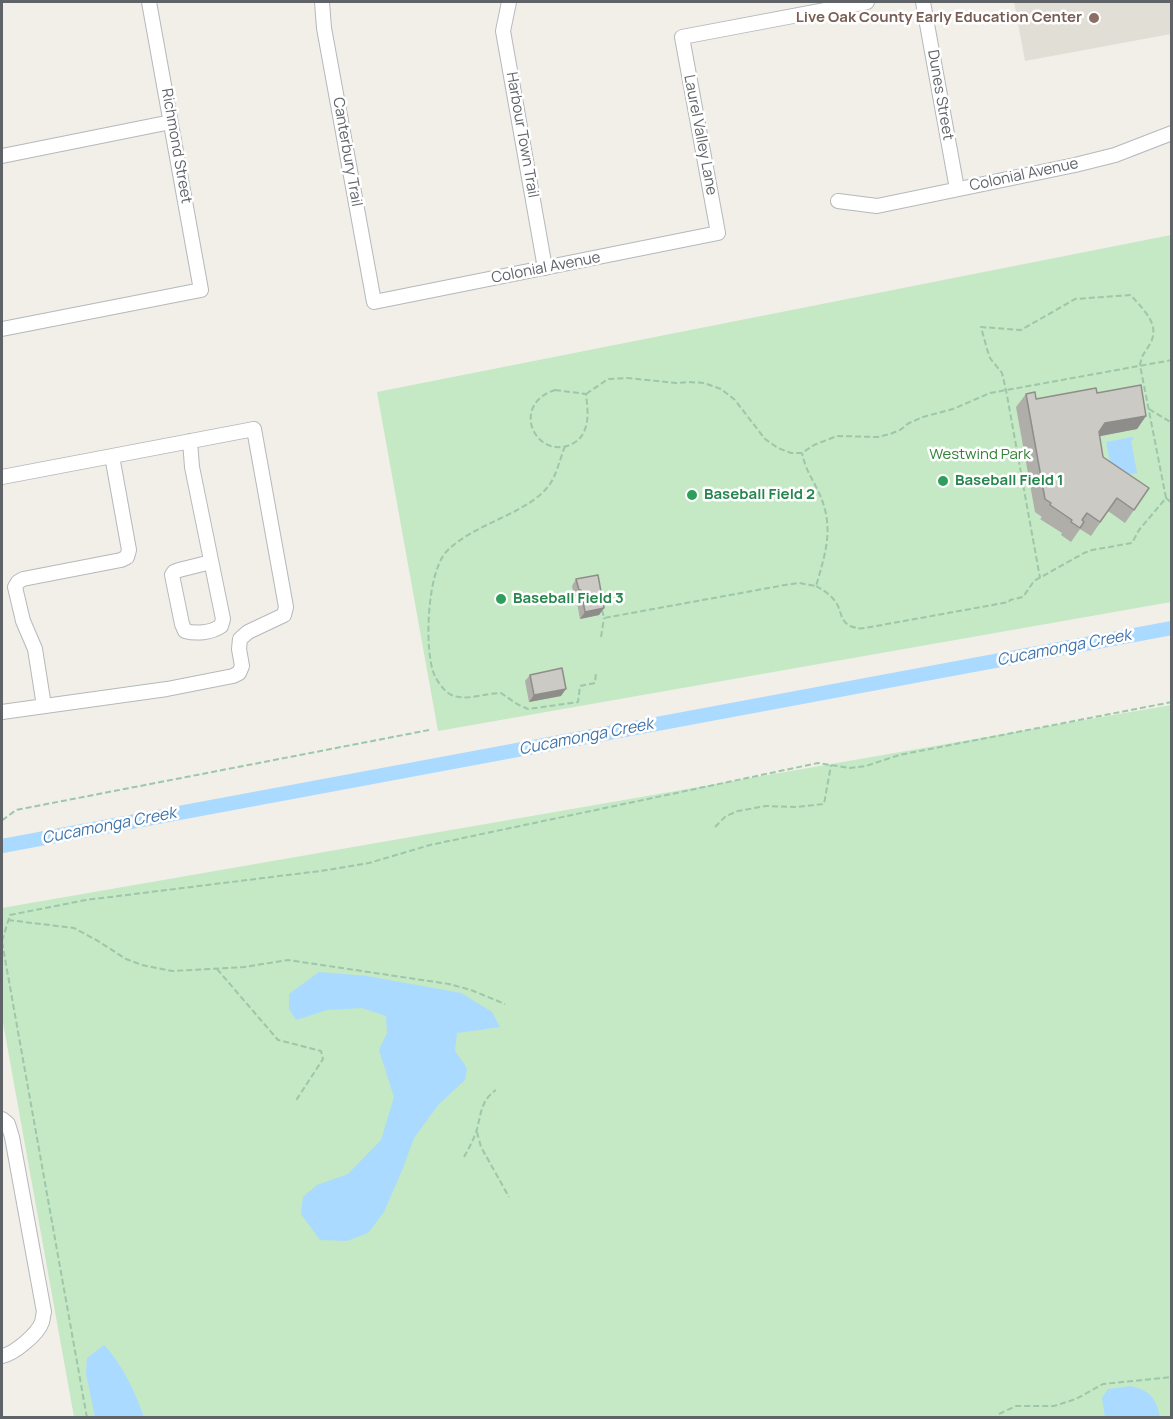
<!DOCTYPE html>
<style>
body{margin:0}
#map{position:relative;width:1173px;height:1419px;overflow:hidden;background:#f1efe8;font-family:Manrope,sans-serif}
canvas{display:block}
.frame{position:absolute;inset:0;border:3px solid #5f6368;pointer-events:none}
</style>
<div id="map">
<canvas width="1173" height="1419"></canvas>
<div class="frame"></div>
</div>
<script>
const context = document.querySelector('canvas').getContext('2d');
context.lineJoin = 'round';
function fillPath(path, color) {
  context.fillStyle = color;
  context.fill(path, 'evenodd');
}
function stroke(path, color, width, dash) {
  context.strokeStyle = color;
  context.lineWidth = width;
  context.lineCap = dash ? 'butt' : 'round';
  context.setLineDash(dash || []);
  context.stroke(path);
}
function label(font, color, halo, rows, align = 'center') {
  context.font = font + ' Manrope,sans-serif';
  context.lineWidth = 5;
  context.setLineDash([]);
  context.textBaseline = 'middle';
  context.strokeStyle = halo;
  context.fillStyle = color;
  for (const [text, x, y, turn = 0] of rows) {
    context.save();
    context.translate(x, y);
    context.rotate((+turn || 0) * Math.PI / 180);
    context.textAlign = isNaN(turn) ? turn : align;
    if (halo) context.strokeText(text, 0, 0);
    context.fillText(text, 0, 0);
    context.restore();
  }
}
const education = new Path2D(`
 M 1014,2 L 1171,2 L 1171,34 L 1025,61 Z`);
const green = new Path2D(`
 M 1171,235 L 1171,602 L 438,731 L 377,392 Z
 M 1171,705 L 1171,1417 L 74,1417 L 2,1017 L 2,908 Z`);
const water = new Path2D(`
 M 1133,437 L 1133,440 L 1131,441 L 1137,473 L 1113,478 L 1106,442 Z
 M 319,972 L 367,976 L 461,993 L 492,1012 L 500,1027 L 457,1033 L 455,1051 L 467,1068 L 465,1080 L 439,1104 L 414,1138 L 403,1168 L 384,1212 L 368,1233 L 347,1241 L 320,1240 L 301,1214 L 303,1197 L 317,1185 L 348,1174 L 381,1140 L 394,1097 L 379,1050 L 387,1033 L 386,1016 L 362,1008 L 327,1010 L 296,1020 L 289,1009 L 289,994 Z
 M 104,1345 C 123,1365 135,1392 144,1417 L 95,1417 L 86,1374 L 87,1358 Z
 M 1131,1386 C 1150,1391 1156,1398 1160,1417 L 1105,1417 L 1102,1398 L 1108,1389 Z`);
const canal = new Path2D(`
 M 2,846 L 1172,628`);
const path = new Path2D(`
 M 555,390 L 586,394 C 587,404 589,416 586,426 C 584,434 579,441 572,444 C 536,461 509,405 555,390 Z
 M 586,394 L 608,379 L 628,378 L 676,383 L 689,382 L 704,383 L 721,389 L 735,400 L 765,439 L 778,448 L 791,453 L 802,453 L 814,445 L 837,436 L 878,437 L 890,434 L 900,430 L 909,423 L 923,417 L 953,409 L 990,393 L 1172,360
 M 1149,409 L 1172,423
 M 565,446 C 560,459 557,473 550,484 C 529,514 474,523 447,551 C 427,571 424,649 434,674 C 437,681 442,688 448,693 C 463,703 484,693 501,693 L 517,704 L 528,709 L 578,702 L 580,686 L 595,683 L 596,672
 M 1166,498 L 1172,503
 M 816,586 C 823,590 830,594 835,601 C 842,610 839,620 850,626 C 856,628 859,629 865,628 L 1009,602 L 1010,600 L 1023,597 L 1034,581 L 1084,553 L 1092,550 L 1132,543 L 1139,530 L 1166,498 L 1140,365 C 1142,354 1144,354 1150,344 C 1161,324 1143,310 1131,295 L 1075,299 L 1021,330 L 981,327 L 987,349 L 990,358 L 1002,373 L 1006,390 L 1040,578
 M 602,610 L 604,618 L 785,585 L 799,583 L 816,586 C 826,552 835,525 818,491 C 811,476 806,471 802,453
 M 601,637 L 604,618
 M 2,820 L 4,819 L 16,810 L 429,730
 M 715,827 L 726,816 L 738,811 L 766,806 L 797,807 L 824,804 L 831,765
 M 8,920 L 74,928 L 98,941 L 126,959 L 142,965 L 172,971 L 244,967 L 288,960 L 449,984 L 471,990 L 505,1004
 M 2,941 L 10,915 L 86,900 L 328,870 L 369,863 L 430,845 L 818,763 L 850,768 L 866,766 L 899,755 L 1172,702
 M 2,942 L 87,1418
 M 217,969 L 278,1040 L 321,1051 L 323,1059 L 295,1102
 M 477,1132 L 481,1147 L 509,1197
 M 464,1157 C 469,1148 474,1139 477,1129 C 481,1114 481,1100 496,1090
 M 999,1414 L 1016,1406 L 1054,1406 L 1076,1399 L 1103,1384 L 1172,1377`);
const minor = new Path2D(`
 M 322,2 L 324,28 L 374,302 L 718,233 L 682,37 L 867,2
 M 509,2 L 503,31 L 545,268
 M 923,2 L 957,189
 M 2,156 L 171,122
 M 838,201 L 877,206 L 1075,165 L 1115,155 L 1172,133
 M 2,329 L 201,290 L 149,2
 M 190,441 L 192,467 L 223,619 L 221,626 C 211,633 196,634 185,631 L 182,624 L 172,575 L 174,572 L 179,570 L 211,562
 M 2,477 L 254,429 L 286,607 L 284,615 L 248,632 L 240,639 L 239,649 L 242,666 L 239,673 L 233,676 L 167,689 L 2,712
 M 44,706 L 35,649 L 23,621 L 15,587 L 18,582 L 23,579 L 121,560 L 127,557 L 129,550 L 112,456
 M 2,1119 L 8,1124 L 12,1137 L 44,1312 C 43,1315 43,1318 42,1322 C 38,1334 14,1354 2,1356`);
const wall = new Path2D(`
 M 1097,393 L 1146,416 L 1137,429 L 1099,436 L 1103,457 L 1134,510 L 1125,523 L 1108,511 L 1091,536 L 1080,529 L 1071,542 L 1061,535 L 1062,533 L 1040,519 L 1042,517 L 1035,512 L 1016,407 L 1026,394 L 1036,399 Z
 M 576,579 L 604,608 L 599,615 L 580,619 L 576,597 L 574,597 L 572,586 Z
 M 530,675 L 561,696 L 529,702 L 525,681 Z`);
const shadedWall = new Path2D(`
 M 1146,416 L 1137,429 L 1096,437 L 1105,423 Z
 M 579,590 L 581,590 L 576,597 L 574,597 Z
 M 604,608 L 599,615 L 580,619 L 585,612 Z
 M 566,689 L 561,696 L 529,702 L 534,695 Z`);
const building = new Path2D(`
 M 1141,385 L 1146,416 L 1105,423 L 1099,432 L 1103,457 L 1149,488 L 1134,510 L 1117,498 L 1100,522 L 1087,513 L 1082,520 L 1084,522 L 1080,528 L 1071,522 L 1072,520 L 1050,505 L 1051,503 L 1045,499 L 1026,394 L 1035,392 L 1036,399 L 1096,388 L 1097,393 Z
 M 598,575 L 604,608 L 585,612 L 581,590 L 579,590 L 576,579 Z
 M 562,668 L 566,689 L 534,695 L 530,675 Z`);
const markers = [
 [1094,18,6,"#8d6e63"],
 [943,481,6,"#2e9e5b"],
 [692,495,6,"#2e9e5b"],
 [501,599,6,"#2e9e5b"]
];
const educationNames = [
 ["Live Oak County Early Education Center",1082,18]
];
const streetNames = [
 ["Dunes Street",940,95,80],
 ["Harbour Town Trail",522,135,80],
 ["Laurel Valley Lane",700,135,79],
 ["Richmond Street",176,146,80],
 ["Canterbury Trail",347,152,80],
 ["Colonial Avenue",1024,175,-12],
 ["Colonial Avenue",546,268,-11]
];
const parkNames = [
 ["Westwind Park",980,455]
];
const leisureNames = [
 ["Baseball Field 1",955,481],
 ["Baseball Field 2",704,495],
 ["Baseball Field 3",513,599]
];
const waterNames = [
 ["Cucamonga Creek",1064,648,-11],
 ["Cucamonga Creek",586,737,-11],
 ["Cucamonga Creek",109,826,-11]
];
fillPath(education, '#e1ded6');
fillPath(green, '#c5e8c5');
fillPath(water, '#aadaff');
stroke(canal, '#aadaff', 14);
stroke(minor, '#b5b8bc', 16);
stroke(path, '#9cc7a9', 2, [6, 3]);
stroke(minor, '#fff', 14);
fillPath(wall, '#afaea9');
fillPath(shadedWall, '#8f8d8a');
fillPath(building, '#cccac5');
stroke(building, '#8f8d8a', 1.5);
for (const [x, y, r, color] of markers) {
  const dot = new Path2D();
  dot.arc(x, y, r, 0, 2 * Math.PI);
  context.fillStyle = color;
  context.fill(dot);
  stroke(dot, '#fff', 2);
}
label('bold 15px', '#785e54', '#fff', educationNames, 'right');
label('15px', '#5f6368', '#fff', streetNames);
label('15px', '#348238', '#fff', parkNames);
label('bold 15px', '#27864d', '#fff', leisureNames, 'left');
label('italic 16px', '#4174aa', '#fff', waterNames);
</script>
